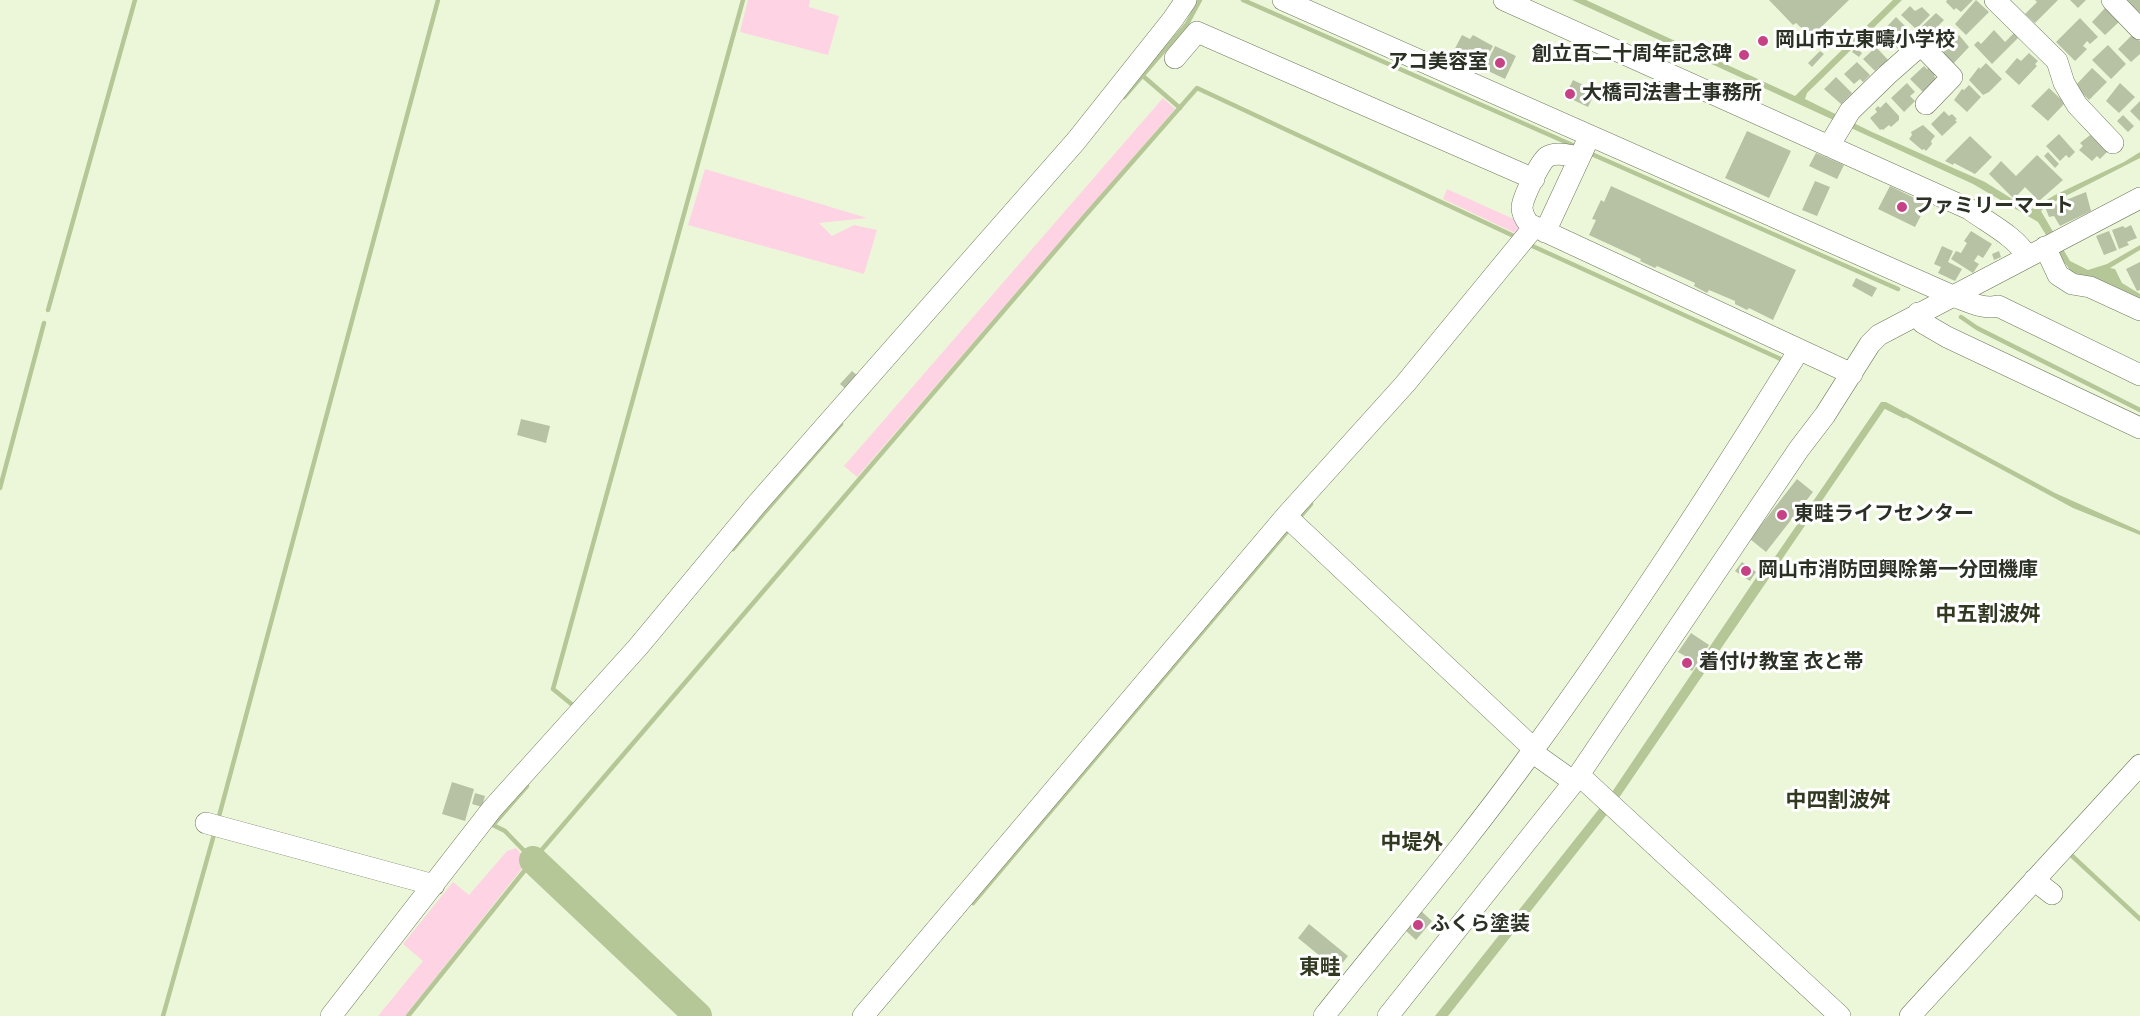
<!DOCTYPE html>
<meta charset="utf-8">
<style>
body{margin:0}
canvas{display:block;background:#ecf7d9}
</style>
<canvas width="2140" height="1016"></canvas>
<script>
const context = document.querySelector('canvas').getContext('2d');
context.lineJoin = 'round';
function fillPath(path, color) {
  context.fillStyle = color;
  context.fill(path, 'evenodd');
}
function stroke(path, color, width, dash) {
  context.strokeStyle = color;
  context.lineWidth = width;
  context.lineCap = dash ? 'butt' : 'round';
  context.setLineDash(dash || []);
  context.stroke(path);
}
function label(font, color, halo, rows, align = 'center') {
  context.font = font + ' "Roboto Condensed","Noto Sans JP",sans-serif';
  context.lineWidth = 6;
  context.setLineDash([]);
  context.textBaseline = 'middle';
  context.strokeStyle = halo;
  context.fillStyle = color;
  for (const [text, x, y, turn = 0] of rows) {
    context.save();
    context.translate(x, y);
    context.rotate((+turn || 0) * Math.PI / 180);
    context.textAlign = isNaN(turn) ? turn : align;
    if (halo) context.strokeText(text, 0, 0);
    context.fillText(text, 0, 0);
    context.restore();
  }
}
const green = new Path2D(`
 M 748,0 L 810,0 L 809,7 L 839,16 L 828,55 L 740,32 Z
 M 1163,98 L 1175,109 L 857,477 L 844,466 Z
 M 705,169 L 867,218 L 819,223 L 832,236 L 854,225 L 877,230 L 864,274 L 688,225 Z
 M 1447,189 L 1518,221 L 1523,229 L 1519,235 L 1443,199 Z
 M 516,848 L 522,855 L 524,866 L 405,1016 L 378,1016 L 423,961 L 403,944 L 453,882 L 469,895 L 507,851 Z`);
const water = new Path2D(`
 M 1572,0 L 1586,0 L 1795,96 L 1893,0 L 1902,0 L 1807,93 L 1805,99 L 1872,132 L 1985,182 L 2030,210 L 2055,195 L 2124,162 L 2140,152 L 2140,158 L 2046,206 L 2041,211 L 2070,261 L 2088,270 L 2107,264 L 2140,245 L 2140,250 L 2110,268 L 2115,269 L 2122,283 L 2140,294 L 2140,305 L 2071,271 L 2059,256 L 2038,222 L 1973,184 Z
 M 1881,402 L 1886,402 L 2055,493 L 2140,531 L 2140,535 L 2073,508 L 1886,407 L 1612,808 L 1448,1016 L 1435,1016 L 1610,795 L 1760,572 L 1766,570 Z`);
const stream = new Path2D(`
 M 1243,0 L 1577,147
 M 1143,76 L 1180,108
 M 1124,97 L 1187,24 L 1200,0
 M 1587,152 L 1898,289
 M 1528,244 L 1785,361
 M 48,310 L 135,0
 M 1961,317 L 1977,328 L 2140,410
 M 1882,405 L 1904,416
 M 0,488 L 44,323
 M 1299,518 L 1311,504
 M 733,549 L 841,424
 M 575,707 L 553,689 L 743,0
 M 218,820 L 438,0
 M 493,825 L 527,786
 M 493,825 L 505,831 L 533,860
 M 2070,854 L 2140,919
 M 973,903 L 1291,527
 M 163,1016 L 215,831
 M 408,1016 L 533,860 L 1084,217 L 1197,88 L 1518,238`);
const river = new Path2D(`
 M 533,860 L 698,1016`);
const building = new Path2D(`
 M 1769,0 L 1849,0 L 1811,37 L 1796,23 L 1793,25 Z
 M 1947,0 L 1973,0 L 1961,12 L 1956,8 L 1954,10 L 1946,2 Z
 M 1976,0 L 1989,12 L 1966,35 L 1955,24 Z
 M 2035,0 L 2058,0 L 2035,23 L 2025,14 L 2037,2 Z
 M 2070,0 L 2086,0 L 2078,8 Z
 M 2126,0 L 2140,0 L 2140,14 Z
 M 1910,6 L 1915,11 L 1922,7 L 1930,15 L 1916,29 L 1901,15 Z
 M 2106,7 L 2120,21 L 2105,35 L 2092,22 Z
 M 1936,13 L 1944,20 L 1929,35 L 1921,27 Z
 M 1896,17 L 1915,36 L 1903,45 L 1904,49 L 1898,49 L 1892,42 L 1886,48 L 1876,38 Z
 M 2080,18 L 2098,37 L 2090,44 L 2087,41 L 2083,46 L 2087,49 L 2075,61 L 2056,42 Z
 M 1994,30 L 2005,42 L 2014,33 L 2018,38 L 1992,64 L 1974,45 L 1978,41 L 1981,44 Z
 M 1954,34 L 1957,38 L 1959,35 L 1969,47 L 1953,64 L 1943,55 L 1944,52 L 1940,47 Z
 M 2133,34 L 2140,41 L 2140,54 L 2131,62 L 2118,49 Z
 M 1462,35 L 1470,39 L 1473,35 L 1493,46 L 1479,71 L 1451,56 Z
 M 2108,45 L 2126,64 L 2111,79 L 2092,60 Z
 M 1495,46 L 1516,56 L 1505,79 L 1484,69 Z
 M 1876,47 L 1890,62 L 1882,70 L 1879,67 L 1875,71 L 1863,59 Z
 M 1855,48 L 1862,53 L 1859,57 L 1852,52 Z
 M 1820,51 L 1824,54 L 1812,67 L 1808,63 Z
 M 2029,53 L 2038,61 L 2035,64 L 2037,66 L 2019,85 L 2005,72 L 2017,58 L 2021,61 Z
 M 1857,62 L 1870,75 L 1863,82 L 1860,79 L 1854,84 L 1844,74 Z
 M 1986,63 L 2002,79 L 1989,92 L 1983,95 L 1969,80 L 1979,67 L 1980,69 Z
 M 1924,66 L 1927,69 L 1930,67 L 1936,74 L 1934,76 L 1936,78 L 1924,93 L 1910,79 Z
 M 2092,68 L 2107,82 L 2089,100 L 2075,86 Z
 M 1836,77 L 1852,93 L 1841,104 L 1824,89 Z
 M 1573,80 L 1596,91 L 1588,107 L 1565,96 Z
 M 1907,83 L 1915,92 L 1910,96 L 1915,101 L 1904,112 L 1891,98 Z
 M 2120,83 L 2135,97 L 2119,113 L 2106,101 Z
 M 1969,85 L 1981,97 L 1967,112 L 1954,100 L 1962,89 L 1964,90 Z
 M 2049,88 L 2065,103 L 2048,121 L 2031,106 Z
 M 2140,101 L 2140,121 L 2130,111 Z
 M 1886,102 L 1899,116 L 1899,120 L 1891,127 L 1889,125 L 1883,130 L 1882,129 L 1880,130 L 1870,118 L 1877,112 L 1875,109 L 1878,106 L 1880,108 Z
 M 1944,111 L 1949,116 L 1952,114 L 1957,119 L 1955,120 L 1957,122 L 1942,136 L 1931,124 Z
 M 2123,115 L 2134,126 L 2128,132 L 2117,121 Z
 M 1923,125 L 1935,136 L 1931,141 L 1932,144 L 1926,151 L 1924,149 L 1922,150 L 1909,139 L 1912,135 L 1911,132 Z
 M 1747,131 L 1791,151 L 1769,198 L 1725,178 Z
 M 2094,132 L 2108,151 L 2100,159 L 2097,156 L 2092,161 L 2079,150 L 2083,146 L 2080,143 Z
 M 2059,134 L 2075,152 L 2069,158 L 2066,155 L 2060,161 L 2046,146 Z
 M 1970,136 L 1992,157 L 1975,174 L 1954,163 L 1953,165 L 1945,161 Z
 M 2048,152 L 2059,164 L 2055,168 L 2044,156 Z
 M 1816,153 L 1844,165 L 1837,179 L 1809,166 Z
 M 2037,155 L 2063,180 L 2039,201 L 2025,187 L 2014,199 L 1989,174 L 2001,161 L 2016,176 Z
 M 1815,181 L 1830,187 L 1817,216 L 1802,210 Z
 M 1611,186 L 1796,270 L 1773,320 L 1749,308 L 1747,310 L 1735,304 L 1735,301 L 1709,290 L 1707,293 L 1694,286 L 1695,283 L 1657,266 L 1655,268 L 1640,261 L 1641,259 L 1589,235 L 1596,220 L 1592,219 L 1601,200 L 1604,202 Z
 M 1890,186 L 1927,204 L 1915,227 L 1878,209 Z
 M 2086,192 L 2091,211 L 2060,226 L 2054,216 L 2049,217 L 2045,207 L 2056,204 L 2058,207 L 2061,205 L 2061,202 Z
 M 2131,225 L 2137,238 L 2127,242 L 2129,245 L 2119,249 L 2112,230 L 2123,226 L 2125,228 Z
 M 1971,231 L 1992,244 L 1983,258 L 1978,255 L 1974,261 L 1979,264 L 1973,273 L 1951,259 L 1956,251 L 1961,253 L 1967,243 L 1964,241 Z
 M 2109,231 L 2117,250 L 2104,255 L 2096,236 Z
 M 1942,246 L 1953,251 L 1948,262 L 1962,269 L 1955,281 L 1938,273 L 1941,267 L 1934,264 Z
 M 1999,251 L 2001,257 L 1994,260 L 1992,254 Z
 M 2140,262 L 2140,290 L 2137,291 L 2126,269 Z
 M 1856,278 L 1877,288 L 1872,297 L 1852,286 Z
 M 852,371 L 859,377 L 848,391 L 840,384 Z
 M 521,419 L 550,426 L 546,443 L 517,435 Z
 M 1797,479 L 1813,492 L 1766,552 L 1750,539 Z
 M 1742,562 L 1756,572 L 1750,581 L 1735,571 Z
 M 1691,633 L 1709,645 L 1692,671 L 1680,663 L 1685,656 L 1678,652 Z
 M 452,782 L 474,789 L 465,821 L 442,814 Z
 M 475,793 L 485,796 L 482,807 L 472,804 Z
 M 1421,911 L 1432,921 L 1416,940 L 1405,930 Z
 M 1309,924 L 1348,956 L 1337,970 L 1298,938 Z`);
const minor = new Path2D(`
 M 1283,0 L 1953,296 C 1967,301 1983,310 1998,306 L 2140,375
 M 1504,0 L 1969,209 C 1988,223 2015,236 2027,256
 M 1995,0 L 2057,61 L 2064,83 L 2077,105 L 2113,143
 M 2112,0 L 2140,29
 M 1175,58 L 1197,32 L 1534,179
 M 1829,146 L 1850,111 L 1887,75 L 1921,45 L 1952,77 L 1926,104
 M 1580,157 C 1571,156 1556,151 1547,157 C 1540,162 1523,197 1522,207 C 1522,213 1525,219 1529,224 L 1852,374
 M 1545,232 L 1585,146
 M 2045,247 L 2058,275 L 2072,284 L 2090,287 L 2140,310
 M 1918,313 L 1923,323 L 1947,337 L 2140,428
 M 1286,516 L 1534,749
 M 1532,752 L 1574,782
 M 1579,775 L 1840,1016
 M 206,823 L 434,885
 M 2034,880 L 2052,894
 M 331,1016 L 492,809 L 638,647 L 756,505 L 1076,141 L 1173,19 L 1186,0
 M 863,1016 L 1286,516 L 1405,384 L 1534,227
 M 1324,1016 C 1394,928 1468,841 1534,749 C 1628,620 1715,486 1799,350
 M 1388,1016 L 1574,782 L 1799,449 L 1825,415 L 1870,344 L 1879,335 L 2140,198
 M 1910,1016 L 2140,765`);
const markers = [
 [1763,41,6,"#c74285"],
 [1744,55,6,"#c74285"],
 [1500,63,6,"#c74285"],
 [1570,94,6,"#c74285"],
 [1902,207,6,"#c74285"],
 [1782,515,6,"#c74285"],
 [1746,571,6,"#c74285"],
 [1687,663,6,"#c74285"],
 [1418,925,6,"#c74285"]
];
const poiNames = [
 ["岡山市立東疇小学校",1775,41],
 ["創立百二十周年記念碑",1732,55,"right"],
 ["アコ美容室",1488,63,"right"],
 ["大橋司法書士事務所",1582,94],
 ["ファミリーマート",1914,207],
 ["東畦ライフセンター",1794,515],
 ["岡山市消防団興除第一分団機庫",1758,571],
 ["着付け教室 衣と帯",1699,663],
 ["ふくら塗装",1430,925]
];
const neighbourhoodNames = [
 ["中五割波舛",1988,616],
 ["中四割波舛",1838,802],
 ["中堤外",1412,844],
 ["東畦",1320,969]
];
fillPath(green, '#fed3e3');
fillPath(water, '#b6c797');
stroke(stream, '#b6c797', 4.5);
stroke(river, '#b6c797', 28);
fillPath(building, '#b7c2a5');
stroke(minor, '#6e785d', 22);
stroke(minor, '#fff', 21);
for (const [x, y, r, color] of markers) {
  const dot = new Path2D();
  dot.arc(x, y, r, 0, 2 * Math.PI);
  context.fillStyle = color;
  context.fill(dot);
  stroke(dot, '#fff', 2);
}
label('bold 20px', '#2c3125', '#fff', poiNames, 'left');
label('bold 21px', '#313921', '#fff', neighbourhoodNames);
</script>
